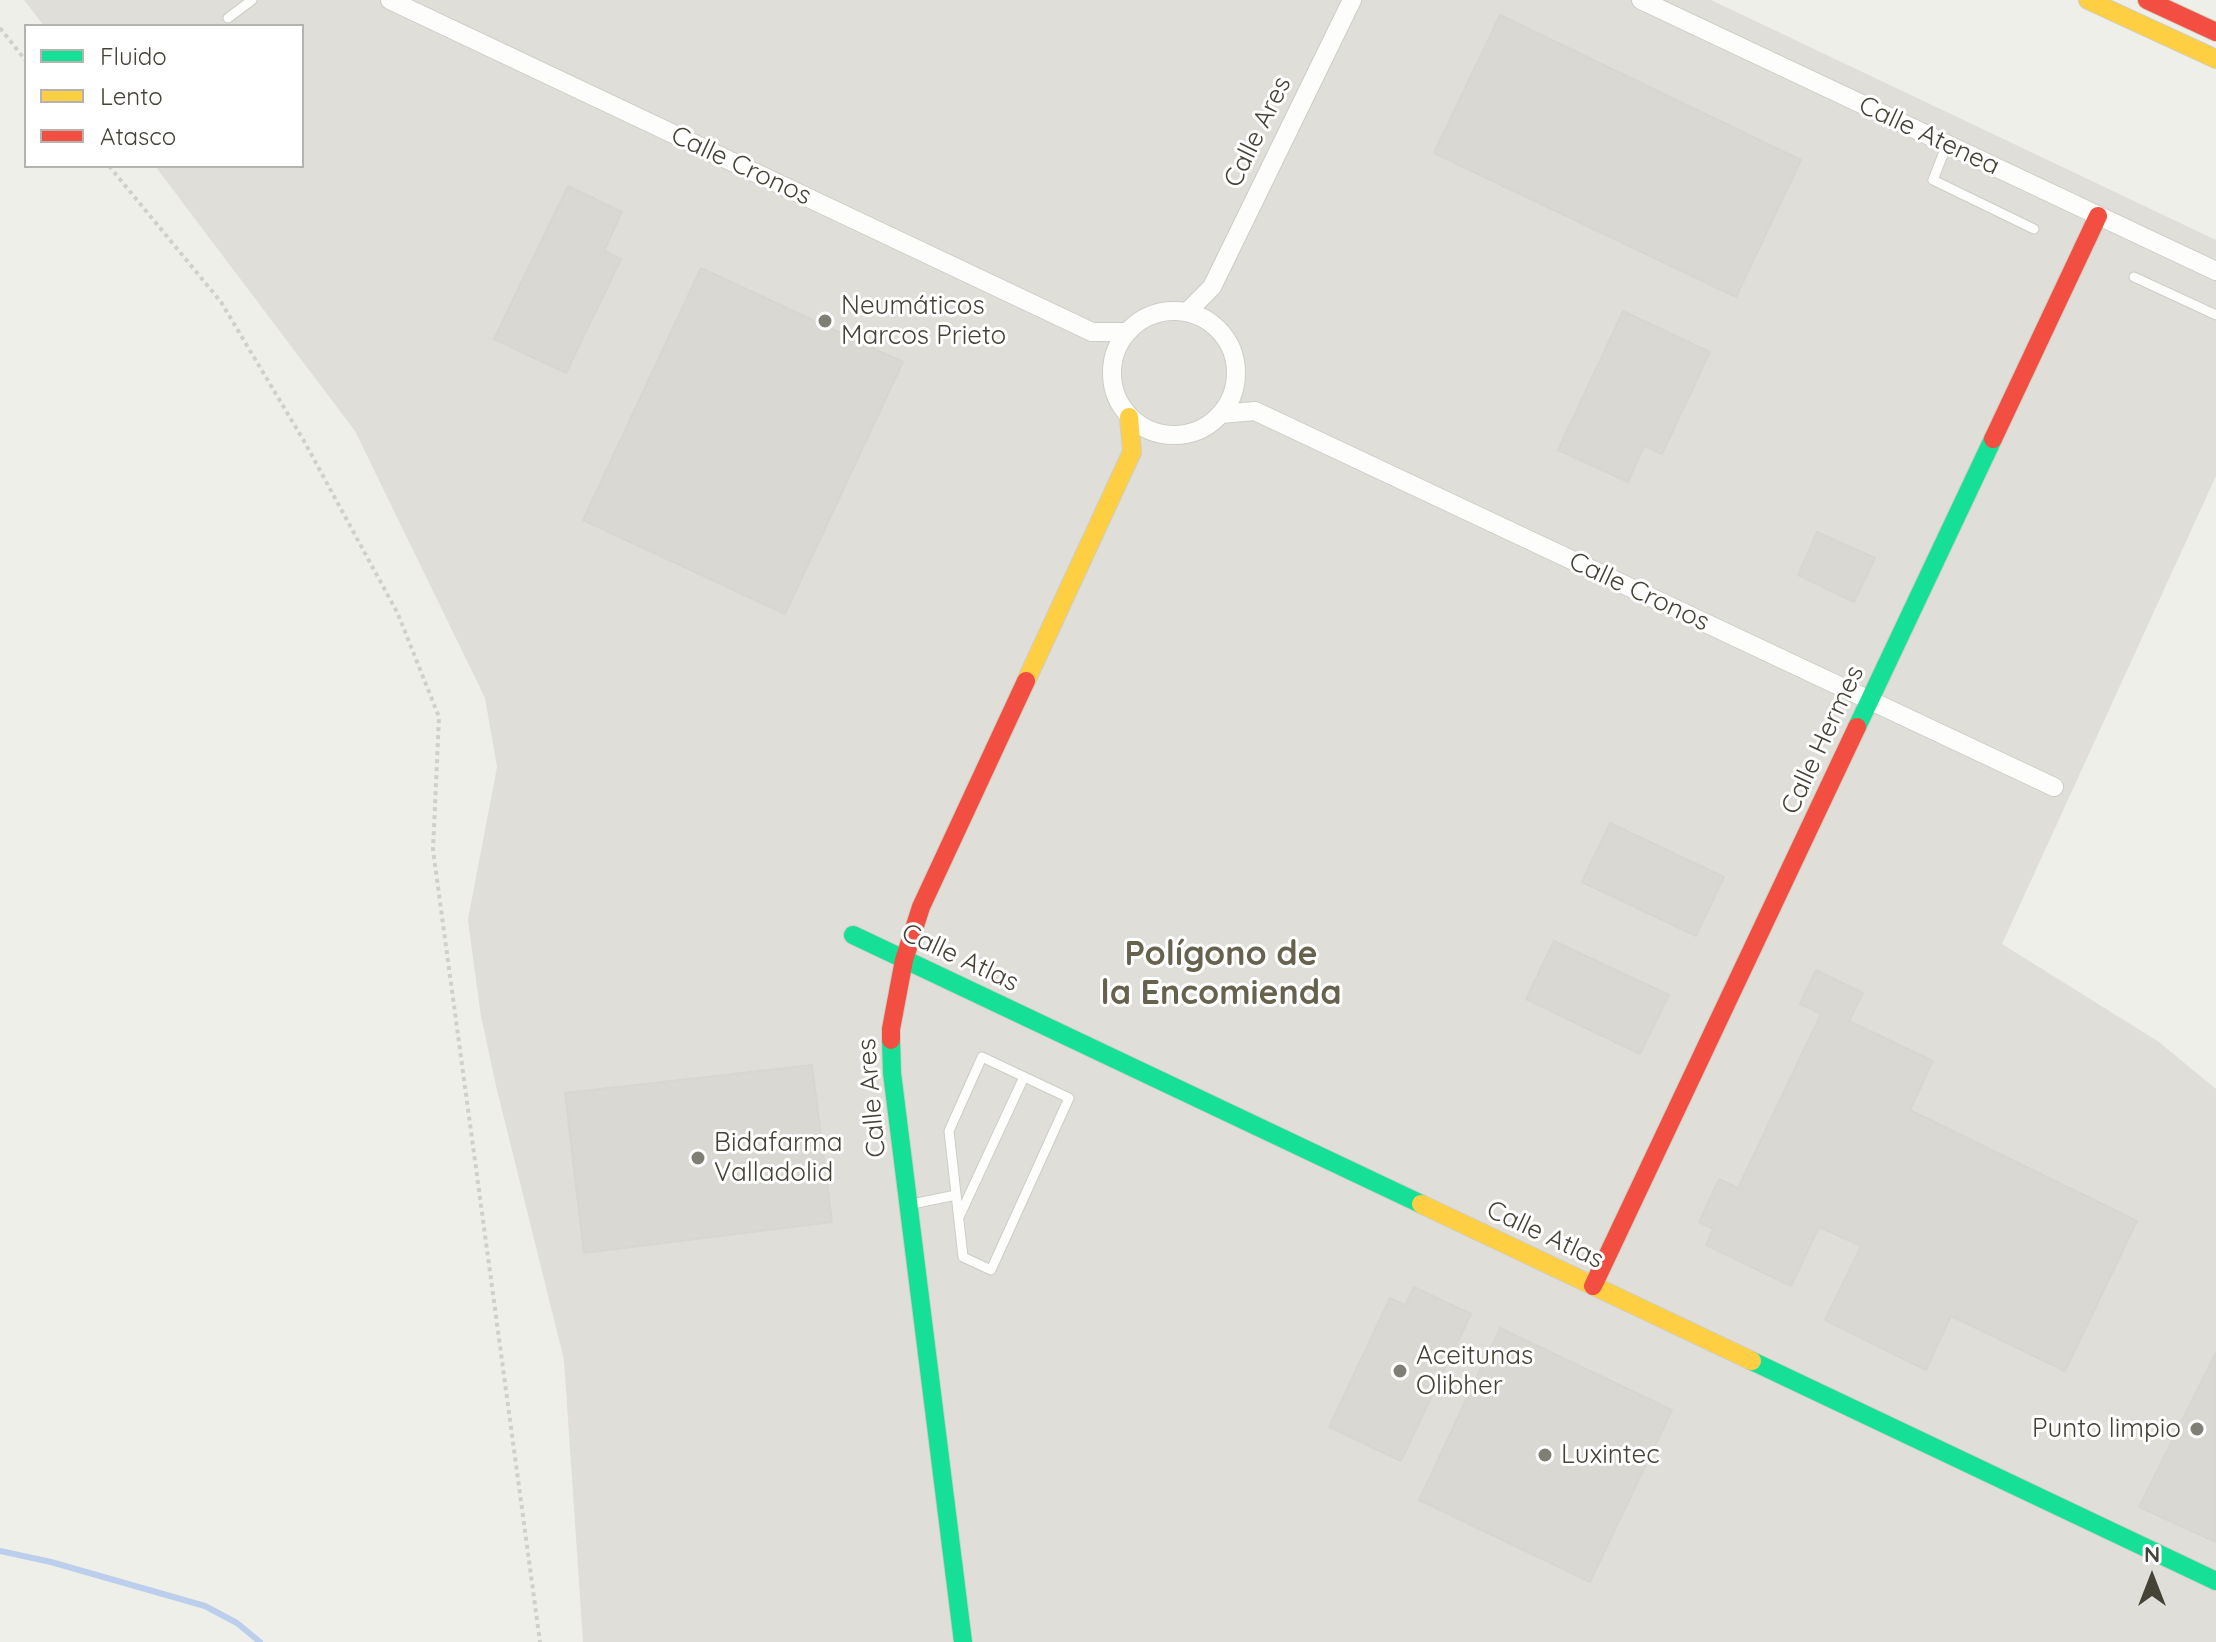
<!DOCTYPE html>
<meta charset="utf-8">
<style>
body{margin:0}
#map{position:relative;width:2216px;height:1642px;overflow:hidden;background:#efefea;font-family:Quicksand,sans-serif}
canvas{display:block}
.legend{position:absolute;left:24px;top:24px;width:280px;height:144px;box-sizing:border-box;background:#fff;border:2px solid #b5b3af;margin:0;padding:10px 14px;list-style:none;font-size:24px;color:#454236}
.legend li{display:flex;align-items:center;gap:16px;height:40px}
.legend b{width:40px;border:2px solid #b5b3af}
.north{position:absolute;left:2112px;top:1538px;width:80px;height:80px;-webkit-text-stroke:6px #fff;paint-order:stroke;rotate:0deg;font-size:22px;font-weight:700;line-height:32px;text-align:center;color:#454236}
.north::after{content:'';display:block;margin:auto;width:28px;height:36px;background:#454236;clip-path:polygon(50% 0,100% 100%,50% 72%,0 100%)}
</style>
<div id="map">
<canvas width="2216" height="1642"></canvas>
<ul class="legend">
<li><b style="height:10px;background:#16e098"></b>Fluido</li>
<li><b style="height:10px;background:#ffcf43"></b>Lento</li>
<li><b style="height:10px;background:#f24e42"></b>Atasco</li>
</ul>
<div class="north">N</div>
</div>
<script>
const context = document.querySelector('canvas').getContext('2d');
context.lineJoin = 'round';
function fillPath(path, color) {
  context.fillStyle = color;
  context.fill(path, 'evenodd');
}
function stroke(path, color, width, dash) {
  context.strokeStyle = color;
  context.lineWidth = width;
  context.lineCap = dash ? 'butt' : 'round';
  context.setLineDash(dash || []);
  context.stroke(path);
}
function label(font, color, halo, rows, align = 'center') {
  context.font = font + ' Quicksand,sans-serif';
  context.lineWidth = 6;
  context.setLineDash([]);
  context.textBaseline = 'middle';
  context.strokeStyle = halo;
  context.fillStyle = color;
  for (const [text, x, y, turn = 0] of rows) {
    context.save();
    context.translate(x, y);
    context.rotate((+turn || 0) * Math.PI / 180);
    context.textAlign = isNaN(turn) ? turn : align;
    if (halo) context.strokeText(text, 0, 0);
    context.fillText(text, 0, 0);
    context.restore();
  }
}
const industrial = new Path2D(`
 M 24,0 L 1711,0 L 2216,240 L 2216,476 L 2002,944 L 2159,1042 L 2216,1089 L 2216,1642 L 583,1642 L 564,1360 L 496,1086 L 481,1016 L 468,919 L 497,767 L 485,698 L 355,431 L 155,166 L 302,166 L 302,26 L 44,26 Z`);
const parking = new Path2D(`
 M 61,0 L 215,0 L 236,12 L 249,16 L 267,17 L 291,12 L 310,23 L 302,41 L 302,26 L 62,26 L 49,9 Z
 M 175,166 L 243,166 L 218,219 Z
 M 1912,181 L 2048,245 L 2045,261 L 1905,195 Z
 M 2111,276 L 2216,324 L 2216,342 L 2102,289 Z
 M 1736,552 L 1853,606 L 1845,621 L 1728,568 Z
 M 1932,644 L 2089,716 L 2082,732 L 1925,660 Z
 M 1683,663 L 1802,717 L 1810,729 L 1814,745 L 1806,773 L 1665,705 Z
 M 1889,766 L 1904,766 L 2034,827 L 2014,869 L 1861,796 L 1873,775 Z
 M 772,885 L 865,928 L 857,969 L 481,1016 L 468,919 Z
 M 971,1027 L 1075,1075 L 1069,1090 L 1096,1102 L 988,1322 L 962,1313 L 935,1102 Z`);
const stream = new Path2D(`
 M 0,1551 L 51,1562 L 205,1606 L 237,1623 L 260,1642`);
const building = new Path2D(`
 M 1500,15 L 1801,160 L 1736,297 L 1434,153 Z
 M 568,186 L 622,212 L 604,251 L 621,259 L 566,373 L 494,339 Z
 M 701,268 L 903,362 L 785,614 L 583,520 Z
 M 1623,311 L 1710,352 L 1662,454 L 1644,446 L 1628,482 L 1558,450 Z
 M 1817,532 L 1875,558 L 1854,602 L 1798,575 Z
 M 1610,823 L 1724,877 L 1696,936 L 1582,882 Z
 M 1554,941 L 1669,995 L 1640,1054 L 1526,999 Z
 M 1816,970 L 1863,993 L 1849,1021 L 1933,1061 L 1910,1110 L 2137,1221 L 2065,1371 L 1951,1316 L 1926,1370 L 1825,1320 L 1861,1246 L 1819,1227 L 1791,1286 L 1706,1245 L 1713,1229 L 1699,1222 L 1719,1179 L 1738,1188 L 1821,1014 L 1800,1004 Z
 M 812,1065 L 832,1222 L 584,1253 L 565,1093 Z
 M 1414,1287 L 1471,1314 L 1401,1461 L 1329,1427 L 1390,1298 L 1405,1305 Z
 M 1500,1328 L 1672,1410 L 1590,1582 L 1419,1500 Z
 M 2216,1352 L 2216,1542 L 2139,1507 Z`);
const path = new Path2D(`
 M 0,28 L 26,61
 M 109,166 L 221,302 L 304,441 L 398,614 L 439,717 L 433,850 L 540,1642`);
const lane = new Path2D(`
 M 228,18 L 252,0
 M 1947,144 L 1933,180 L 2034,229
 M 2134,277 L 2216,315
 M 982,1057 L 1069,1098 L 991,1270 L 963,1257 L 949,1131 Z
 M 912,1204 L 956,1195
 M 959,1217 L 1024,1077`);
const street = new Path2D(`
 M 390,0 L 1092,332 L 1127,332
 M 1641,0 L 2216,271
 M1112 373a62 62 0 1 1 124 0a62 62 0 1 1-124 0Z
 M 1187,312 L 1212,287 L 1352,0
 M 1221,414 L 1255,411 L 2054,787`);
const fast = new Path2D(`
 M 1857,727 L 1993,439
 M 853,935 L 1421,1204
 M 891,1040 L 892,1073 L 963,1642
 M 1752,1361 L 2216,1581`);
const slow = new Path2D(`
 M 2088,0 L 2216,59
 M 1026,681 L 1132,452 L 1129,417
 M 1421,1204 L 1752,1361`);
const jam = new Path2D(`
 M 2147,0 L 2216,32
 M 1993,439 L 2098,216
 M 891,1040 L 891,1029 L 904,960 L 921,907 L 1026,681
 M 1593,1286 L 1857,727`);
const markers = [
 [825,321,8,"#807f75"],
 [698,1158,8,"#807f75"],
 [1400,1371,8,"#807f75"],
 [2197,1429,8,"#807f75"],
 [1545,1455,8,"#807f75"]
];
const streetNames = [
 ["Calle Ares",1258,132,-64],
 ["Calle Atenea",1929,136,25],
 ["Calle Cronos",741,166,25],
 ["Calle Cronos",1639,592,25],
 ["Calle Hermes",1823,740,-65],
 ["Calle Atlas",960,958,25],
 ["Calle Ares",872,1098,-95],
 ["Calle Atlas",1545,1235,25]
];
const poiNames = [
 ["Neumáticos",841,306],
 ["Marcos Prieto",841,336],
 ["Bidafarma",714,1143],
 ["Valladolid",714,1173],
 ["Aceitunas",1416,1356],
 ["Olibher",1416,1386],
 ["Punto limpio",2181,1429,"right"],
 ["Luxintec",1561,1455]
];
const districtNames = [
 ["Polígono de",1221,955],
 ["la Encomienda",1221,994]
];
fillPath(industrial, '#e0ded8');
fillPath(parking, '#dfded9');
stroke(stream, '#bbceec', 6);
fillPath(building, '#d9d8d2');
stroke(building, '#d7d7d0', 2);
stroke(lane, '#cdcdc7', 11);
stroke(street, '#cdcdc7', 20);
stroke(fast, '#cecec1', 20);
stroke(slow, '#cecec1', 20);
stroke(jam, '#cecec1', 20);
stroke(path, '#d0cfcb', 4, [4, 4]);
stroke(lane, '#fdfdfc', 9);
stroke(street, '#fdfdfc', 18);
stroke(fast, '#16e098', 18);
stroke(slow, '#ffcf43', 18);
stroke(jam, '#f24e42', 18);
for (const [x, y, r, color] of markers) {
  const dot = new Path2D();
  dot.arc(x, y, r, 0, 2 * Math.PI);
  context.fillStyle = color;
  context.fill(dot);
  stroke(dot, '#fff', 3);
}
label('26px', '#454236', '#fff', streetNames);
label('26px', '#454236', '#fff', poiNames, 'left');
label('bold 34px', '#67624e', '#fff', districtNames);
</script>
